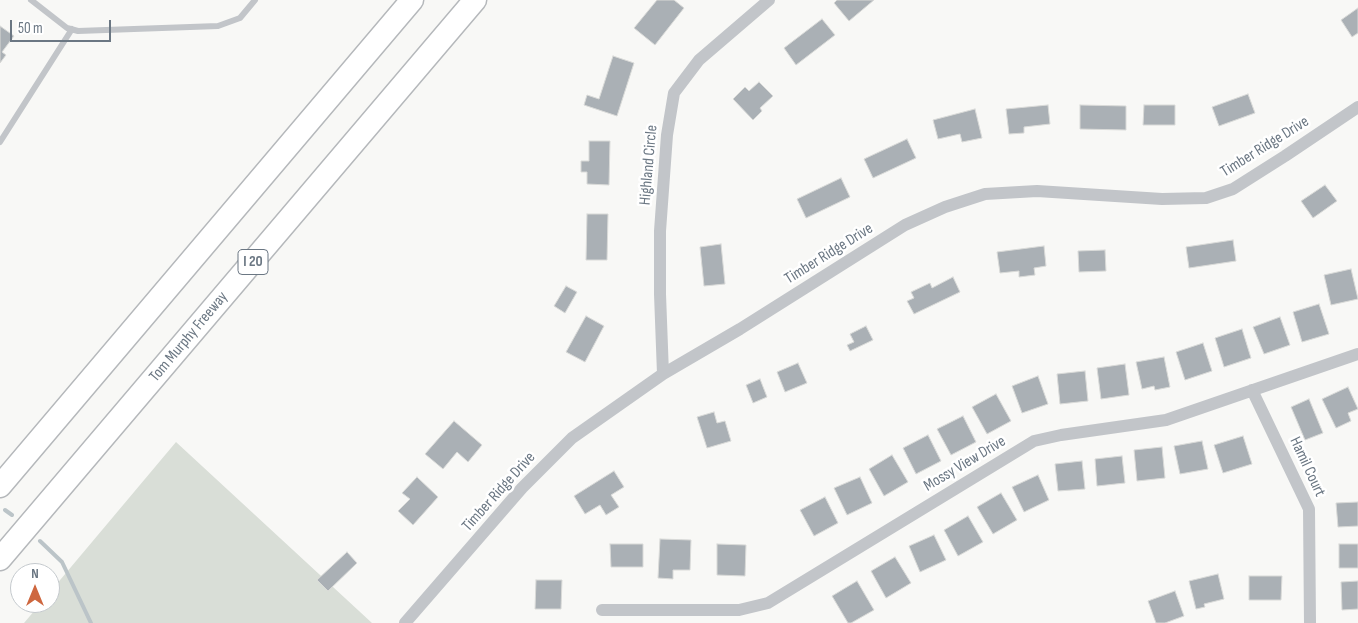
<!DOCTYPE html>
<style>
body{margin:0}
#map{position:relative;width:1358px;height:623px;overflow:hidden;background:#f8f8f6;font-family:"Sofia Sans Condensed",sans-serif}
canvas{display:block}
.north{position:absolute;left:10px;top:563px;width:50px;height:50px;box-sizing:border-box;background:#fff;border:1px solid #c4c9cd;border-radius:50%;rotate:0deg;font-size:14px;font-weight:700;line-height:20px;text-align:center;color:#6b7783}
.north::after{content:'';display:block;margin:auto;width:18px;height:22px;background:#ce673f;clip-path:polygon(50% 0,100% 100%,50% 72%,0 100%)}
.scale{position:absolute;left:10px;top:20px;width:101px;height:22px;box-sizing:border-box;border:2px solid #6b7783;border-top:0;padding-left:6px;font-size:15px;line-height:18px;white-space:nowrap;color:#6b7783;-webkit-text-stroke:4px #fff;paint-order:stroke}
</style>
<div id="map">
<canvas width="1358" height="623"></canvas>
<div class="north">N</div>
<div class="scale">50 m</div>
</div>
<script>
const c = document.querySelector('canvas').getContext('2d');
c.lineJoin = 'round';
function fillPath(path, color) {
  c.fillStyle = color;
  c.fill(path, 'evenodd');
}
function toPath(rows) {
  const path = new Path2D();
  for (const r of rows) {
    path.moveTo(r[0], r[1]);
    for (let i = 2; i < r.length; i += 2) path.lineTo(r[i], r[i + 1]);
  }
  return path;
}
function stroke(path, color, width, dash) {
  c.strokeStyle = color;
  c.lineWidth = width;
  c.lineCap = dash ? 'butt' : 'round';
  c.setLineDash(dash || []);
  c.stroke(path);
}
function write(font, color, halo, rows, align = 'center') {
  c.font = font + ' "Sofia Sans Condensed",sans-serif';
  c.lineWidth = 5;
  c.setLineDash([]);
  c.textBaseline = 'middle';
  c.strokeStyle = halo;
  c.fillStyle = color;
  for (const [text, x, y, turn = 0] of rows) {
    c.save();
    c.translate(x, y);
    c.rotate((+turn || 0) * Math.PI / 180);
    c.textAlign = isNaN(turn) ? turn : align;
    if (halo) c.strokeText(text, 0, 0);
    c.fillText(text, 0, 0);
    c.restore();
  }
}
const green = toPath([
 [176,442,372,623,24,623,41,603,50,603,50,592]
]);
const stream = toPath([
 [5,510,12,515],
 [40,541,62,562,91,623]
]);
const building = toPath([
 [657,0,674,0,684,8,655,45,634,28,657,0],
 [837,0,874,0,849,21,834,3,837,0],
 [1358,8,1358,33,1352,37,1341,20,1358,8],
 [822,19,835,35,796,65,784,48,822,19],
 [0,26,14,36,2,52,6,55,0,63,0,26],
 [613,56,634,63,617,116,584,105,587,95,599,99,613,56],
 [759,82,773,96,760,108,762,111,753,120,733,99,745,87,749,91,759,82],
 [1248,94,1255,113,1219,126,1212,107,1248,94],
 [1048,105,1050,124,1024,127,1024,133,1009,134,1006,109,1048,105],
 [1080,105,1126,106,1126,130,1080,129,1080,105],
 [1144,105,1175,105,1175,125,1143,125,1144,105],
 [975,109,982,138,962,142,960,134,938,139,933,120,975,109],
 [907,139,916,158,873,178,864,159,907,139],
 [589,141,610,141,609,185,587,184,587,172,581,172,581,161,589,161,589,141],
 [841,178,850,197,806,218,797,199,841,178],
 [1325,185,1337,201,1313,218,1301,201,1325,185],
 [587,214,608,214,607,260,586,260,587,214],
 [1233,240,1236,261,1189,268,1186,247,1233,240],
 [721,244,725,284,704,286,700,247,721,244],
 [1044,246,1046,266,1034,268,1035,275,1019,277,1019,271,1000,273,997,252,1044,246],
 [1105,250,1106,271,1079,272,1078,251,1105,250],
 [1351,269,1358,299,1331,305,1324,275,1351,269],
 [953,277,960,292,914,314,907,301,914,298,911,292,930,283,932,288,953,277],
 [566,286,577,292,565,313,554,306,566,286],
 [1319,304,1329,334,1302,342,1293,312,1319,304],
 [586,316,604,326,585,362,566,352,586,316],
 [1280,317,1290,345,1264,354,1253,327,1280,317],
 [866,326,873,340,850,351,847,345,854,342,850,334,866,326],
 [1242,329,1251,358,1224,367,1215,338,1242,329],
 [1203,343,1212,371,1185,380,1176,352,1203,343],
 [1164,357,1170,387,1155,390,1154,386,1142,389,1136,362,1164,357],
 [798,363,807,383,785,392,777,372,798,363],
 [1125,364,1129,395,1101,399,1097,368,1125,364],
 [1085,371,1088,401,1060,404,1057,374,1085,371],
 [1038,376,1048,404,1022,413,1012,386,1038,376],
 [760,379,767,397,753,403,746,385,760,379],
 [1348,387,1358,409,1348,413,1351,421,1336,428,1322,399,1348,387],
 [996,394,1011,421,987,434,972,407,996,394],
 [1309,399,1323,433,1305,440,1291,407,1309,399],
 [714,412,717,423,725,421,731,441,707,448,697,417,714,412],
 [963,416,976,442,951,455,937,429,963,416],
 [454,421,482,445,468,462,457,452,443,469,425,454,454,421],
 [928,435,941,461,916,474,903,448,928,435],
 [1243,436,1252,464,1223,473,1214,445,1243,436],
 [1202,441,1208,469,1180,474,1174,446,1202,441],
 [1162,447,1165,478,1137,481,1134,450,1162,447],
 [892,455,908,482,884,496,869,469,892,455],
 [1122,456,1125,483,1097,486,1095,459,1122,456],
 [1082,461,1085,489,1058,491,1055,464,1082,461],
 [614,471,624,487,611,495,619,507,606,515,600,505,585,514,574,496,614,471],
 [1038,475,1049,500,1024,512,1012,487,1038,475],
 [417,477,438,497,413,525,398,511,410,499,402,493,417,477],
 [860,477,872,503,847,515,834,488,860,477],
 [1001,493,1017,520,993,534,977,507,1001,493],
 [825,497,838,523,814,536,800,510,825,497],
 [1358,502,1358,526,1338,527,1336,503,1358,502],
 [968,516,983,542,958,556,944,530,968,516],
 [934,535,946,560,920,572,909,546,934,535],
 [660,539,691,540,690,570,673,570,673,579,658,578,660,539],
 [610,544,643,544,643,567,611,567,610,544],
 [717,544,746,545,745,576,717,575,717,544],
 [1339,544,1358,544,1358,568,1339,568,1339,544],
 [347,552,357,563,328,591,317,580,347,552],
 [895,557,911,583,886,598,871,571,895,557],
 [1218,574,1224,599,1204,604,1205,607,1196,609,1189,581,1218,574],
 [1249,576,1282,576,1281,600,1249,600,1249,576],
 [536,580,562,580,561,609,535,609,536,580],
 [857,581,874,610,851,623,848,623,832,596,857,581],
 [1358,581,1358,609,1342,610,1341,582,1358,581],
 [1175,591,1184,616,1165,623,1156,623,1148,601,1175,591]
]);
const lane = toPath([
 [31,0,67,28,78,31,218,26,240,18,255,0],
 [0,142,72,29]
]);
const street = toPath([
 [663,374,660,294,660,231,667,135,674,93,699,60,769,0],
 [1252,390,1309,509,1310,623],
 [602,610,739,610,768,603,1034,441,1061,435,1166,420,1358,354],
 [405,623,522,488,572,438,663,374,740,329,905,225,945,207,985,194,1037,191,1162,199,1206,198,1233,189,1285,156,1358,107]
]);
const highway = toPath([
 [0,486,412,0],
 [0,559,475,0]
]);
const shields = [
 [253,262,30]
];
const shieldNames = [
 ["I 20",253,262]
];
const streetNames = [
 ["Timber Ridge Drive",1265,147,-32],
 ["Highland Circle",649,165,-85],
 ["Timber Ridge Drive",829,254,-32],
 ["Tom Murphy Freeway",189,337,-50],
 ["Mossy View Drive",965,464,-31],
 ["Hamil Court",1307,467,65],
 ["Timber Ridge Drive",499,492,-48]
];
fillPath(green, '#d9ded7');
stroke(stream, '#bbc4c8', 4);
fillPath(building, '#aab0b5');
stroke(building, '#d9dad8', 1);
stroke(highway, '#b5b8bb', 25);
stroke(lane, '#c2c5c9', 6);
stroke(street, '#c2c5c9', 12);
stroke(highway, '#fff', 22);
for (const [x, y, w] of shields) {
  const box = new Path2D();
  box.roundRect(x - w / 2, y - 12.5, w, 25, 4);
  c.fillStyle = '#fff';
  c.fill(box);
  stroke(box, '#6b7783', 1);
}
write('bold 15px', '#6b7783', null, shieldNames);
write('16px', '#6b7783', '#fff', streetNames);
</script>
